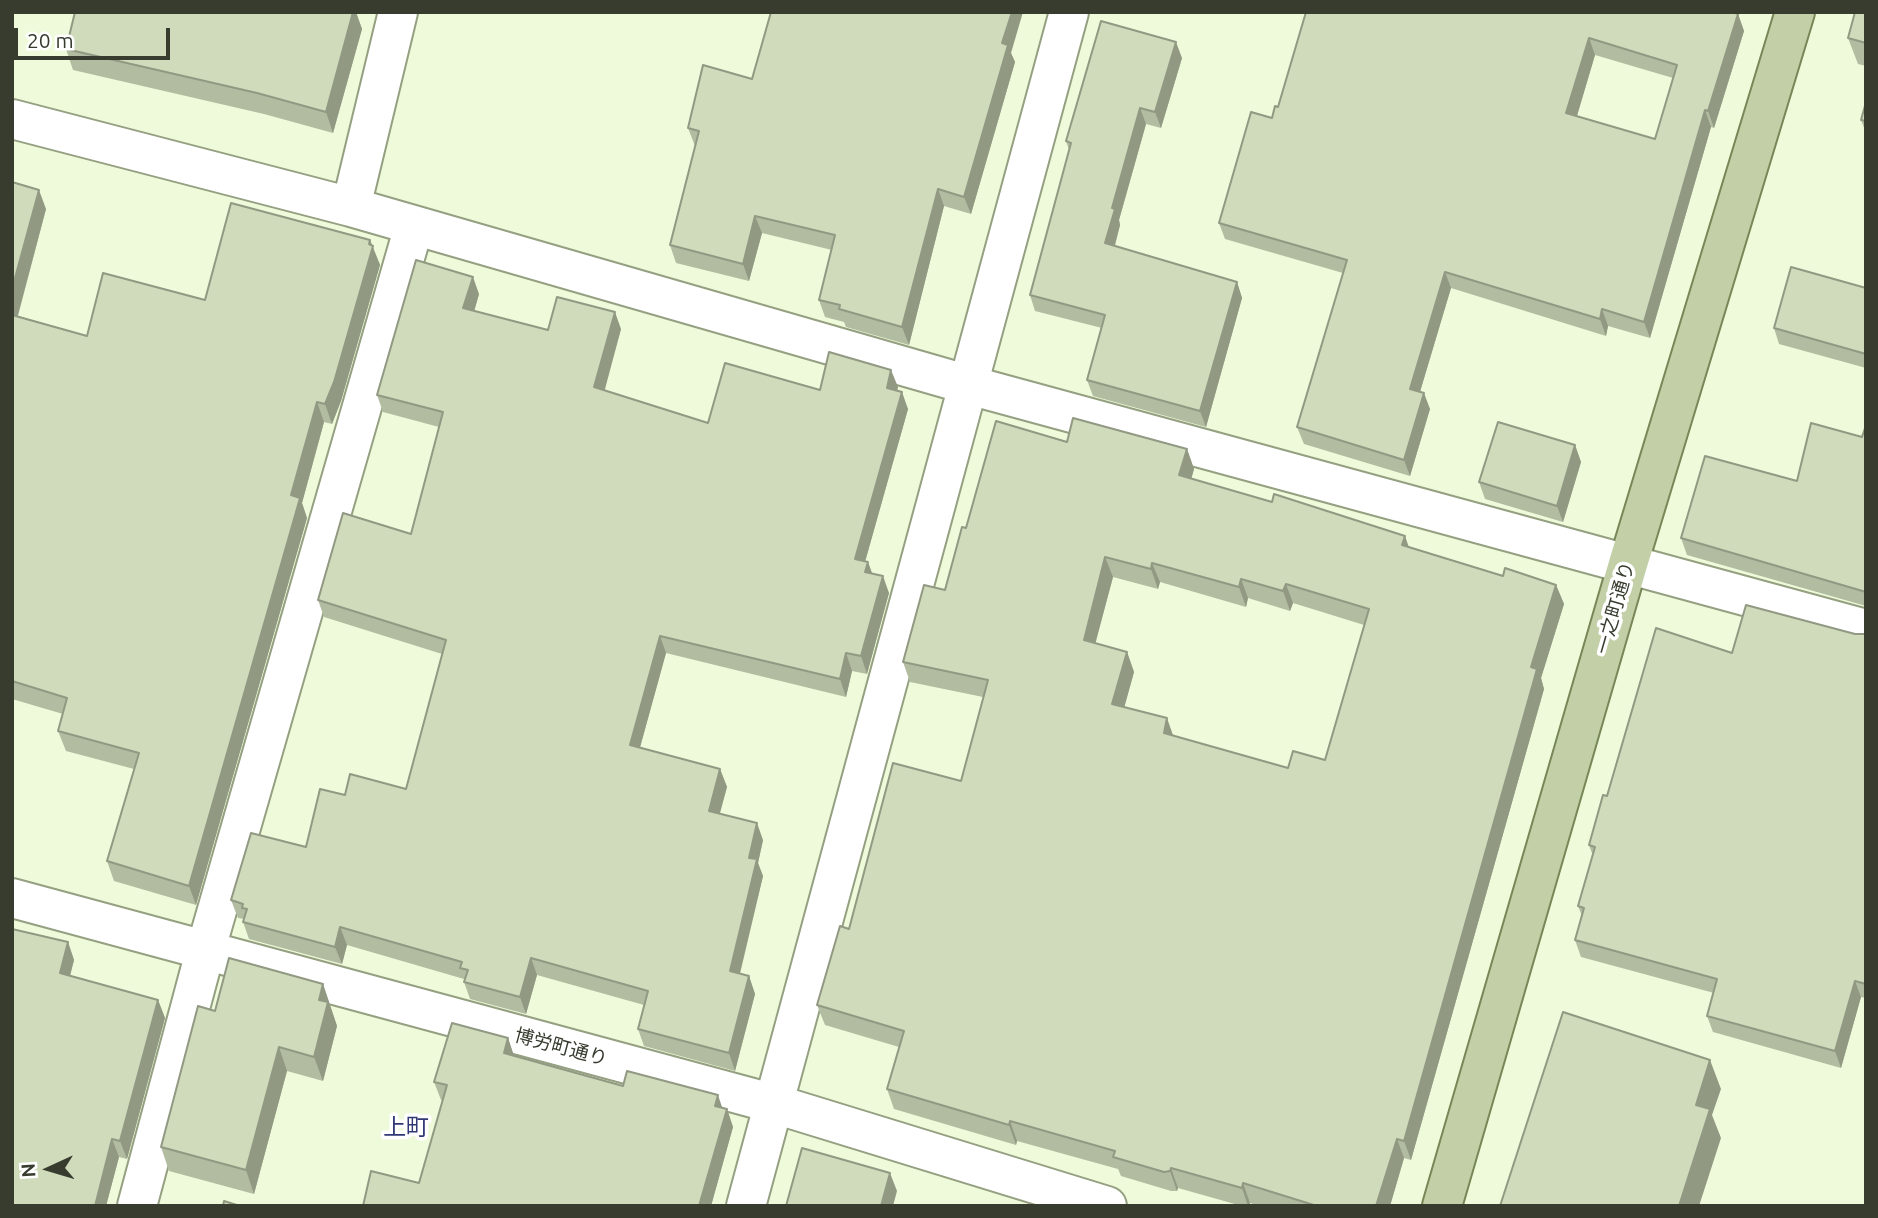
<!DOCTYPE html>
<meta charset="utf-8">
<style>
body{margin:0}
#map{position:relative;width:1878px;height:1218px;overflow:hidden;background:#eefad9;font-family:Ubuntu,sans-serif}
canvas{display:block}
.frame{position:absolute;inset:0;border:14px solid #373c2f;pointer-events:none}
.north{position:absolute;left:14px;top:1134px;width:70px;height:70px;-webkit-text-stroke:5px #fff;paint-order:stroke;rotate:266deg;font-size:19px;font-weight:700;line-height:28px;text-align:center;color:#373c2f}
.north::after{content:'';display:block;margin:auto;width:24px;height:32px;background:#373c2f;clip-path:polygon(50% 0,100% 100%,50% 72%,0 100%)}
.scale{position:absolute;left:14px;top:28px;width:156px;height:32px;box-sizing:border-box;border:4px solid #373c2f;border-top:0;padding-left:9px;font-size:21px;line-height:24px;white-space:nowrap;color:#373c2f;-webkit-text-stroke:5px #fff;paint-order:stroke}
</style>
<div id="map">
<canvas width="1878" height="1218"></canvas>
<div class="frame"></div>
<div class="north">N</div>
<div class="scale">20 m</div>
</div>
<script>
const c = document.querySelector('canvas').getContext('2d');
c.lineJoin = 'round';
function toPath(rows) {
  const path = new Path2D();
  for (const r of rows) {
    path.moveTo(r[0], r[1]);
    for (let i = 2; i < r.length; i += 2) path.lineTo(r[i], r[i + 1]);
  }
  return path;
}
function stroke(path, color, width, dash) {
  c.strokeStyle = color;
  c.lineWidth = width;
  c.lineCap = dash ? 'butt' : 'round';
  c.setLineDash(dash || []);
  c.stroke(path);
}
function fillPath(path, color) {
  c.fillStyle = color;
  c.fill(path, 'evenodd');
}
function write(font, color, halo, rows, align = 'center') {
  c.font = font + ' Ubuntu,"Noto Sans JP",sans-serif';
  c.lineWidth = 7;
  c.setLineDash([]);
  c.textBaseline = 'middle';
  c.strokeStyle = halo;
  c.fillStyle = color;
  for (const [text, x, y, turn = 0] of rows) {
    c.save();
    c.translate(x, y);
    c.rotate((+turn || 0) * Math.PI / 180);
    c.textAlign = isNaN(turn) ? turn : align;
    if (halo) c.strokeText(text, 0, 0);
    c.fillText(text, 0, 0);
    c.restore();
  }
}
const minor = toPath([
 [12,119,351,207,969,385,1866,629],
 [351,207,398,12],
 [12,898,775,1104,1107,1206],
 [137,1206,205,952,414,226],
 [746,1206,1069,12]
]);
const major = toPath([
 [1442,1206,1628,564,1795,12]
]);
const wall = toPath([
 [1306,12,1738,14,1744,31,1714,128,1711,127,1650,338,1608,326,1606,336,1451,288,1420,392,1430,409,1410,476,1304,444,1297,427,1343,273,1225,239,1219,223,1278,107],
 [1595,55,1673,78,1655,139,1577,116],
 [1866,12,1866,66,1858,64,1848,38],
 [356,13,362,29,333,133,264,114,73,70,66,49],
 [1011,53,1015,62,971,214,944,206,909,345,846,327,844,322,825,317,819,300,832,250,762,233,749,281,676,263,670,245,695,146,688,128,752,79],
 [1182,58,1161,128,1146,124,1119,220,1120,225,1115,246,1237,282,1242,298,1206,427,1093,396,1087,380,1102,328,1035,311,1030,295,1069,150,1066,141],
 [1866,102,1866,133,1861,120],
 [12,182,46,209,18,316,87,336,205,300,370,240,380,265,341,401,332,424,324,422,302,503,307,518,196,905,114,881,107,861,134,769,66,751,58,731,63,714,12,699],
 [1866,288,1866,368,1779,344,1774,328],
 [479,294,474,311,548,330,621,329,604,390,708,423,820,390,898,387,897,391,908,409,865,562,868,562,872,573,889,593,867,674,852,671,846,697,666,653,640,747,720,769,727,787,719,814,763,840,758,863,763,876,740,974,749,976,755,994,735,1071,644,1046,638,1029,644,1005,537,975,526,1014,470,999,464,982,464,979,347,945,342,964,249,939,243,922,244,919,238,918,231,900,306,847,345,795,406,789,442,654,324,617,318,600,411,534,439,427,383,412,377,395],
 [1866,425,1866,606,1687,555,1681,538,1797,481,1862,437],
 [1067,442,1187,449,1194,469,1191,478,1503,576,1556,585,1564,604,1541,678,1544,689,1411,1160,1404,1158,1390,1206,1259,1206,1250,1203,1249,1206,1242,1206,1178,1188,1177,1191,1171,1191,1121,1176,1118,1169,1017,1141,1016,1145,894,1109,887,1089,899,1047,825,1025,817,1005,849,929,961,781,983,697,910,682,903,662,945,590,966,528],
 [1113,577,1158,589,1160,582,1246,607,1248,598,1290,611,1293,603,1364,625,1325,760,1288,768,1174,736,1124,707,1134,672,1127,652,1095,643],
 [1575,445,1581,462,1563,522,1485,499,1479,482],
 [1855,634,1866,634,1866,998,1861,997,1841,1068,1713,1032,1707,1016,1714,993,1581,957,1575,940,1582,916,1578,906,1593,856,1589,845,1607,796,1732,653],
 [68,942,74,960,70,976,158,1000,165,1018,127,1159,119,1157,106,1206,12,1206],
 [323,984,337,1026,323,1081,287,1071,254,1194,169,1171,161,1147,215,1011],
 [508,1038,514,1056,623,1086,727,1109,733,1127,711,1206,363,1206,419,1183,443,1100,441,1100,434,1082]
]);
const shadedWall = toPath([
 [348,12,356,12,362,29,333,133,326,112],
 [1012,12,1023,12,1011,53,1015,62,971,214,964,197,1002,43],
 [1738,14,1744,31,1714,128,1708,111],
 [1589,38,1595,55,1573,129,1566,113],
 [1176,42,1182,58,1161,128,1155,112],
 [1140,108,1146,124,1119,220,1120,225,1111,259,1105,243,1112,208],
 [1705,110,1711,127,1650,338,1644,322],
 [938,189,944,206,909,345,902,327],
 [39,190,46,209,13,333,12,289],
 [755,216,762,233,749,281,743,264],
 [370,240,380,265,341,401,332,424,325,404],
 [1445,272,1451,288,1416,405,1410,389],
 [473,277,479,294,470,326,463,308],
 [1237,282,1242,298,1206,427,1200,411],
 [1602,309,1608,326,1606,336,1600,319],
 [615,312,621,329,601,404,594,387],
 [891,370,898,387,893,406,887,388],
 [902,392,908,409,861,576,855,559],
 [1424,393,1430,409,1410,476,1404,460],
 [317,402,324,422,302,503,307,518,196,905,189,886,291,495],
 [1575,445,1581,462,1563,522,1557,506],
 [1187,449,1194,469,1187,495,1179,475],
 [1405,536,1412,556,1402,545],
 [1105,557,1113,577,1091,660,1084,640],
 [868,562,874,579,865,572],
 [1152,563,1160,582,1158,589,1151,569],
 [883,576,889,593,867,674,861,656],
 [1241,579,1248,598,1246,607,1239,587],
 [1286,584,1293,603,1290,611,1283,591],
 [1556,585,1564,604,1541,678,1544,689,1411,1160,1404,1141,1531,667],
 [660,636,666,653,636,762,630,745],
 [1127,652,1134,672,1120,723,1112,704],
 [846,653,852,671,846,697,840,679],
 [1167,718,1174,738,1164,733],
 [720,769,727,787,716,828,709,811],
 [757,823,763,840,758,863,763,876,736,989,730,971,749,858],
 [340,927,347,945,342,964,335,947],
 [68,942,74,960,66,991,60,973],
 [531,958,537,975,526,1014,520,997],
 [749,976,755,994,735,1071,729,1053],
 [1855,981,1861,997,1841,1068,1835,1051],
 [323,984,337,1026,323,1081,314,1057,319,1000],
 [158,1000,165,1018,127,1159,120,1141],
 [508,1038,514,1056,504,1053],
 [279,1047,287,1071,254,1194,246,1170],
 [1710,1060,1721,1089,1712,1115,1721,1138,1699,1206,1679,1206,1696,1105],
 [718,1095,724,1113,715,1106],
 [727,1109,733,1127,711,1206,699,1206],
 [1010,1121,1017,1141,1016,1145,1009,1125],
 [112,1139,119,1157,106,1206,95,1206],
 [1397,1139,1404,1158,1390,1206,1376,1206],
 [1171,1168,1178,1188,1177,1191,1170,1171],
 [890,1173,897,1191,893,1206,881,1206],
 [1243,1183,1250,1203,1249,1206,1248,1206,1242,1188]
]);
const building = toPath([
 [75,12,353,12,326,112,257,93,66,49,75,12],
 [771,12,1012,12,1002,43,1008,45,964,197,938,189,902,327,839,309,840,305,819,300,835,235,755,216,743,264,670,245,699,131,688,128,703,65,752,79,771,12],
 [1306,12,1732,12,1738,14,1708,111,1705,110,1644,322,1602,309,1600,319,1445,272,1410,389,1424,393,1404,460,1297,427,1347,260,1219,223,1251,112,1272,118,1275,106,1278,107,1306,12],
 [1589,38,1677,65,1655,139,1566,113,1589,38],
 [1855,12,1866,12,1866,43,1848,38,1855,12],
 [1101,21,1176,42,1155,112,1140,108,1112,208,1115,209,1105,243,1237,282,1200,411,1087,380,1105,315,1030,295,1071,143,1066,141,1101,21],
 [1866,102,1866,121,1861,120,1866,102],
 [12,182,39,190,12,289,12,182],
 [231,203,370,240,369,244,373,246,334,382,325,404,317,402,291,495,300,498,189,886,107,861,139,753,58,731,67,698,12,681,12,315,87,336,103,273,205,300,231,203],
 [416,260,473,277,463,308,548,330,557,297,615,312,594,387,708,423,725,363,820,390,829,352,891,370,887,388,902,392,855,559,868,562,865,572,883,576,861,656,846,653,840,679,660,636,630,745,720,769,709,811,757,823,749,858,757,859,730,971,749,976,729,1053,638,1029,648,991,531,958,520,997,464,982,468,970,460,968,462,962,340,927,335,947,243,922,247,909,242,908,243,904,231,900,251,833,306,847,320,789,345,795,350,774,406,789,446,640,318,600,343,513,411,534,443,412,377,395,416,260],
 [1791,267,1866,288,1866,354,1774,328,1791,267],
 [1073,418,1187,449,1179,475,1272,502,1274,494,1405,536,1402,545,1503,576,1505,568,1556,585,1531,667,1537,669,1404,1141,1397,1139,1376,1206,1317,1206,1243,1183,1242,1188,1171,1168,1170,1171,1164,1172,1113,1157,1115,1151,1010,1121,1009,1125,887,1089,904,1031,817,1005,840,926,849,929,893,763,961,781,988,680,903,662,924,585,945,590,962,527,966,528,996,421,1067,442,1073,418],
 [1105,557,1151,569,1152,563,1239,587,1241,579,1283,591,1286,584,1369,609,1325,760,1293,751,1288,768,1164,733,1167,718,1112,704,1127,652,1084,640,1105,557],
 [1498,422,1575,445,1557,506,1479,482,1498,422],
 [1811,423,1862,437,1866,425,1866,592,1681,538,1705,456,1797,481,1811,423],
 [1746,605,1855,634,1866,634,1866,984,1855,981,1835,1051,1707,1016,1717,979,1575,940,1584,908,1578,906,1595,847,1589,845,1603,795,1607,796,1656,628,1732,653,1746,605],
 [12,929,68,942,60,973,158,1000,120,1141,112,1139,95,1206,12,1206,12,929],
 [229,958,323,984,319,1000,328,1002,314,1057,279,1047,246,1170,161,1147,198,1006,215,1011,229,958],
 [1563,1012,1710,1060,1696,1105,1710,1109,1679,1206,1500,1206,1563,1012],
 [452,1023,508,1038,504,1053,623,1086,627,1071,718,1095,715,1106,727,1109,699,1206,363,1206,371,1171,419,1183,447,1085,434,1082,452,1023],
 [802,1148,890,1173,881,1206,786,1206,802,1148],
 [224,1201,240,1206,223,1206,224,1201]
]);
const streetNames = [
 ["一之町通り",1615,608,-74],
 ["博労町通り",561,1047,15]
];
const quarterNames = [
 ["上町",406,1127]
];
stroke(minor, '#94a081', 42);
stroke(major, '#778757', 42);
stroke(minor, '#fff', 38);
stroke(major, '#c2cfa7', 38);
fillPath(wall, '#b2bca1');
fillPath(shadedWall, '#919983');
fillPath(building, '#cfdbbb');
stroke(building, '#919983', 2);
write('19px', '#373c2f', '#fff', streetNames);
write('23px', '#303974', '#fff', quarterNames);
</script>
